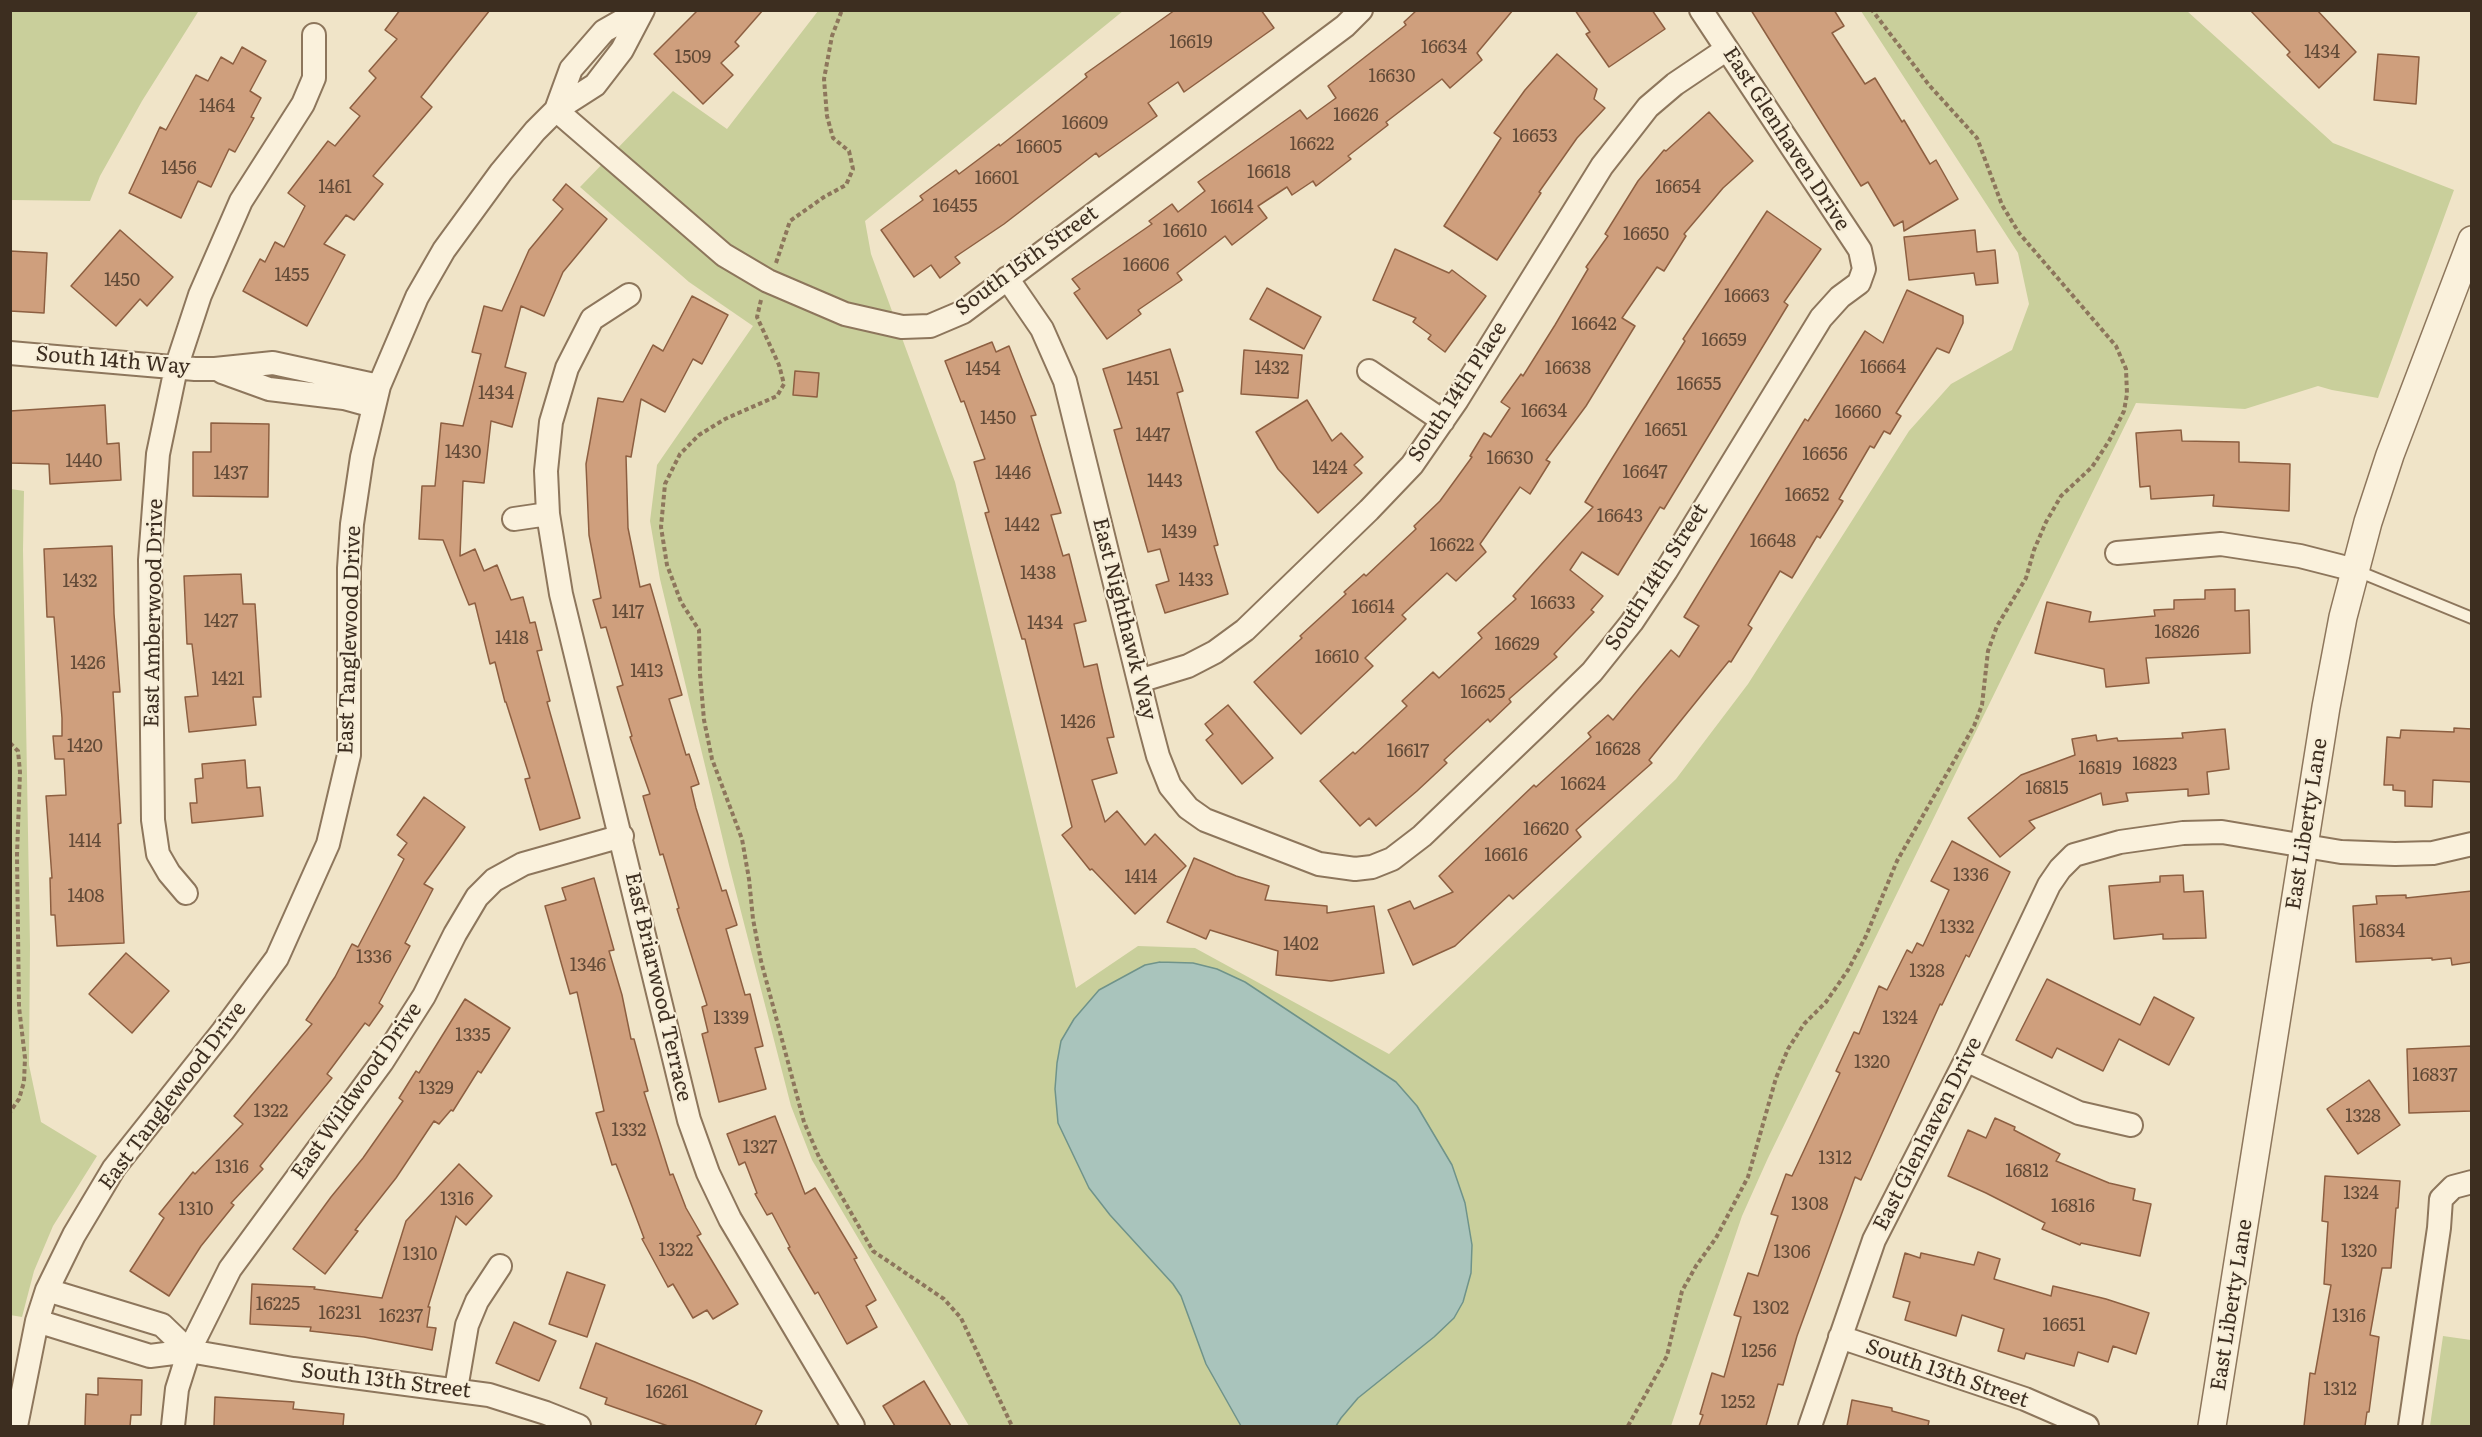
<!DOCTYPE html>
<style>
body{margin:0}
#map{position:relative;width:2482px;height:1437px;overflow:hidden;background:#f0e4c8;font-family:Literata,serif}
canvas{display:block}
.frame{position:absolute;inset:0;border:12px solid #3d2e20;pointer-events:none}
</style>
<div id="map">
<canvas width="2482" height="1437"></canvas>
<div class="frame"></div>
</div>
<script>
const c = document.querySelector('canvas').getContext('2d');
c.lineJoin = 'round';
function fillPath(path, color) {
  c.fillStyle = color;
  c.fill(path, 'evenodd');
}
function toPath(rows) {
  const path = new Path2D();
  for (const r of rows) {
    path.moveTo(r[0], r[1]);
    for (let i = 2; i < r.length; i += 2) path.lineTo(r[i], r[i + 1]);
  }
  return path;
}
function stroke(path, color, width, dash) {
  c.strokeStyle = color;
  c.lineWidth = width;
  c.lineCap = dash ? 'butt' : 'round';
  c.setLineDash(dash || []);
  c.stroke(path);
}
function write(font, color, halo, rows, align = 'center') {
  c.font = font + ' Literata,serif';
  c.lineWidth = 4.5;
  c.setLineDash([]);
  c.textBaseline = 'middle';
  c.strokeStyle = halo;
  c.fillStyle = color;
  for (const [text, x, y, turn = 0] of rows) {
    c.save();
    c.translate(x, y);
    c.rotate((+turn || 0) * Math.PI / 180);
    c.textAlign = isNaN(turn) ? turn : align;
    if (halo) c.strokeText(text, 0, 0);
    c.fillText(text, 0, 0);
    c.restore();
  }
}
const green = toPath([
 [11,10,221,10,221,11,198,12,142,101,100,176,90,201,11,200],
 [818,11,1123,11,865,221,871,254,955,482,1076,988,1138,946,1195,948,1389,1054,1676,779,1748,684,1909,431,1951,384,2012,350,2029,304,2018,253,1861,11,2187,11,2333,143,2454,190,2378,398,2332,390,2318,386,2245,409,2136,403,1768,1158,1742,1216,1671,1426,969,1426,812,1160,791,1106,729,865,660,579,650,521,657,465,753,326,689,282,580,187,673,91,727,129],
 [11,489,24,491,23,550,30,946,29,1065,41,1122,97,1156,53,1226,34,1271,22,1317,10,1315],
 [2443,1336,2471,1340,2471,1426,2430,1426]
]);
const water = toPath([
 [1160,962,1193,963,1217,969,1245,982,1396,1082,1417,1106,1452,1165,1465,1203,1472,1245,1471,1273,1463,1302,1454,1318,1434,1337,1358,1398,1341,1418,1336,1426,1241,1426,1206,1364,1181,1296,1173,1284,1110,1215,1089,1188,1058,1123,1055,1089,1057,1063,1061,1041,1074,1019,1099,990,1145,965,1160,962]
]);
const building = toPath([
 [400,10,490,10,421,97,432,107,373,176,383,184,354,220,346,215,324,244,345,255,307,326,243,291,260,259,265,262,275,242,284,247,305,206,288,193,328,141,335,146,360,116,350,108,376,78,369,71,397,39,385,30,400,10],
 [698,10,763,10,735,42,739,46,721,63,733,75,703,104,654,54,698,10],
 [1175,10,1261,10,1274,28,1184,92,1178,82,1148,103,1157,116,1099,157,1096,153,1004,224,955,257,960,263,940,278,931,265,914,277,881,230,923,200,920,196,956,170,959,174,999,144,1000,146,1087,77,1085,74,1175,10],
 [1417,10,1513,10,1477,53,1482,60,1450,88,1442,79,1386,122,1388,125,1348,156,1351,159,1316,186,1313,181,1292,195,1287,187,1258,206,1267,218,1232,245,1225,236,1177,273,1182,280,1138,310,1141,314,1107,339,1074,293,1080,289,1072,279,1152,224,1149,221,1172,204,1178,212,1205,191,1198,182,1300,110,1307,119,1336,98,1328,86,1406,25,1404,22,1417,10],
 [1575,10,1652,10,1665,29,1609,67,1586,34,1590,32,1575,10],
 [1751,10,1834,10,1844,26,1832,33,1865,84,1875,78,1902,122,1904,120,1930,164,1936,160,1958,199,1904,231,1903,221,1894,226,1868,182,1861,186,1751,10],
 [2250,10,2317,10,2356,52,2319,88,2287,55,2290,52,2250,10],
 [242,47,266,61,250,91,261,98,251,117,254,118,235,152,229,149,211,187,198,181,181,218,129,193,160,127,166,130,196,75,208,81,221,57,233,64,242,47],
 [1557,54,1597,89,1594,99,1605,108,1577,138,1539,192,1541,193,1497,260,1444,226,1501,138,1494,133,1525,90,1557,54],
 [2378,54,2419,57,2416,104,2374,100,2378,54],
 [1709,112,1753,161,1723,188,1684,234,1686,236,1664,271,1657,267,1622,318,1635,326,1586,406,1546,460,1550,462,1530,494,1520,487,1480,544,1486,552,1456,581,1447,573,1402,615,1406,619,1365,658,1373,666,1301,734,1254,682,1302,638,1300,636,1346,594,1344,592,1364,574,1366,576,1416,529,1414,526,1440,501,1472,457,1470,456,1484,433,1491,437,1510,408,1501,402,1521,374,1523,376,1555,325,1588,269,1586,267,1608,236,1605,234,1638,181,1664,150,1666,151,1709,112],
 [566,184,607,219,563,272,544,316,521,306,505,367,526,373,512,427,491,421,484,483,463,481,460,556,475,549,484,571,497,565,511,600,523,597,530,623,535,622,542,650,537,651,550,701,547,702,580,818,540,830,525,779,530,778,506,702,505,702,495,662,490,664,475,603,469,605,443,540,419,539,422,486,435,486,441,423,463,426,481,354,472,352,484,306,502,311,529,250,563,209,553,200,566,184],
 [1767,211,1821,249,1784,302,1788,305,1664,509,1660,507,1618,575,1582,552,1570,570,1603,596,1591,610,1594,612,1554,654,1557,657,1509,699,1511,702,1490,722,1488,719,1444,760,1447,763,1417,791,1376,826,1369,818,1360,826,1320,781,1353,752,1355,754,1407,706,1402,701,1433,672,1439,678,1482,638,1478,633,1516,599,1513,596,1593,507,1585,502,1685,341,1683,339,1767,211],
 [120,230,173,277,147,306,140,299,116,326,71,286,120,230],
 [1975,230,1977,252,1995,250,1998,283,1976,285,1974,273,1909,280,1904,237,1975,230],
 [1395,249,1449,273,1452,270,1486,296,1445,352,1428,339,1431,335,1413,322,1416,318,1373,300,1395,249],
 [10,251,47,253,44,313,10,311,10,251],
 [1267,288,1321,317,1304,349,1250,319,1267,288],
 [1907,290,1963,316,1963,323,1949,353,1937,348,1896,413,1901,416,1890,434,1884,431,1874,448,1870,446,1839,499,1843,501,1820,538,1817,536,1792,578,1780,571,1748,625,1752,628,1731,662,1729,661,1649,760,1652,763,1576,830,1581,837,1513,899,1509,895,1455,946,1413,965,1388,910,1410,901,1414,909,1453,892,1439,876,1534,785,1536,787,1591,737,1588,733,1608,715,1613,720,1671,650,1679,657,1699,626,1684,617,1805,419,1808,421,1865,331,1883,343,1907,290],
 [692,296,728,315,702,364,693,359,665,412,641,399,631,457,626,456,628,528,640,587,650,584,682,695,669,699,686,755,689,754,699,784,691,787,696,808,722,891,726,890,737,925,726,929,745,995,750,994,763,1046,755,1048,766,1089,719,1102,702,1034,708,1032,702,1007,707,1005,677,909,679,908,663,854,660,855,643,796,650,794,630,737,632,736,617,687,623,685,606,627,601,628,593,600,601,598,589,535,586,464,598,398,623,402,653,345,663,351,692,296],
 [992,342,996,352,1009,346,1036,415,1031,416,1061,513,1051,515,1063,556,1069,554,1086,621,1074,624,1084,667,1097,664,1102,687,1114,737,1107,738,1117,773,1092,780,1105,822,1117,811,1145,845,1155,834,1186,866,1135,914,1092,869,1090,870,1062,835,1072,827,1025,639,1022,639,985,513,989,512,974,462,985,459,964,401,961,402,945,361,992,342],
 [1170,349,1183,391,1177,393,1218,545,1214,546,1228,594,1165,613,1156,585,1169,581,1160,549,1148,552,1114,430,1122,428,1103,369,1170,349],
 [1244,350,1302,355,1298,398,1241,394,1244,350],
 [795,371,819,373,817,397,793,395,795,371],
 [1307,400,1332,441,1341,433,1363,457,1354,465,1362,473,1318,513,1278,469,1256,432,1307,400],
 [105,405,107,444,119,443,121,480,50,484,49,464,10,463,10,411,105,405],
 [211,423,269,424,268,497,193,496,193,452,211,452,211,423],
 [2181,430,2182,441,2239,442,2239,462,2290,464,2289,511,2213,506,2214,495,2151,499,2150,486,2140,487,2136,433,2181,430],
 [112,546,114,614,120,692,113,692,121,823,118,824,124,943,57,946,55,915,51,915,50,878,52,878,46,796,66,795,64,759,55,759,53,736,62,736,62,718,54,617,47,617,44,549,112,546],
 [241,574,243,604,255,604,261,697,253,697,256,725,189,732,185,697,198,696,192,644,187,644,184,576,241,574],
 [2235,589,2235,611,2249,610,2250,653,2146,658,2149,683,2106,687,2104,669,2035,653,2047,602,2091,612,2089,622,2155,616,2154,610,2174,609,2174,600,2205,599,2205,590,2235,589],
 [1228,705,1273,758,1242,784,1206,740,1213,734,1205,724,1228,705],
 [2454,728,2472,729,2472,782,2433,780,2432,807,2405,806,2405,791,2393,790,2393,785,2384,785,2387,737,2400,738,2401,730,2454,732,2454,728],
 [2225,729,2229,769,2207,772,2209,794,2188,796,2188,789,2126,793,2128,801,2103,805,2101,793,2029,821,2035,828,2000,857,1968,818,2021,775,2075,755,2072,739,2096,735,2097,741,2117,738,2118,741,2183,738,2182,733,2225,729],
 [245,760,247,788,260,787,263,816,192,823,190,803,197,803,195,779,203,778,202,764,245,760],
 [424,797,465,827,424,884,433,889,405,943,410,946,379,1003,383,1006,369,1026,365,1023,327,1074,332,1078,260,1166,263,1169,231,1203,234,1205,201,1246,169,1296,130,1271,164,1218,159,1214,193,1172,195,1174,243,1124,234,1116,312,1024,306,1020,335,977,352,944,358,947,404,859,398,855,407,843,397,835,424,797],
 [1952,841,2010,872,1969,957,1966,955,1942,1005,1940,1004,1861,1180,1855,1177,1797,1336,1783,1385,1778,1384,1766,1426,1699,1426,1703,1415,1700,1414,1712,1373,1724,1377,1741,1317,1734,1315,1748,1273,1758,1276,1778,1216,1771,1214,1786,1174,1792,1176,1840,1073,1836,1071,1854,1032,1859,1034,1879,986,1887,990,1907,950,1912,953,1917,943,1923,946,1949,890,1931,881,1952,841],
 [1194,858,1236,876,1269,886,1265,900,1327,906,1327,913,1374,906,1384,973,1331,981,1276,975,1278,951,1210,930,1206,939,1167,922,1194,858],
 [2183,875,2184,892,2203,891,2206,938,2163,939,2163,934,2114,939,2109,886,2160,882,2160,876,2183,875],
 [594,878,614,950,609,951,622,995,631,1039,634,1039,648,1091,644,1092,670,1175,673,1174,686,1208,701,1234,697,1236,738,1304,713,1319,707,1310,693,1318,673,1284,668,1287,642,1239,644,1238,616,1164,612,1165,596,1113,604,1111,577,992,570,994,545,906,566,900,562,888,594,878],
 [2472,891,2472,962,2452,965,2451,958,2432,960,2432,958,2356,962,2353,906,2377,904,2376,896,2406,895,2406,898,2472,891],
 [126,953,169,991,132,1033,89,994,126,953],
 [2047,979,2140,1025,2154,997,2194,1018,2169,1065,2119,1039,2103,1071,2057,1048,2052,1058,2016,1040,2047,979],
 [465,999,510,1028,481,1073,478,1071,453,1111,451,1110,439,1124,434,1121,396,1178,355,1230,358,1231,325,1274,293,1249,331,1197,363,1158,403,1101,399,1098,416,1071,419,1073,465,999],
 [2472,1046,2472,1111,2409,1113,2407,1049,2472,1046],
 [2369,1080,2400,1125,2358,1154,2327,1109,2369,1080],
 [775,1116,805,1194,815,1188,857,1258,854,1259,876,1300,866,1306,877,1327,847,1344,818,1292,815,1294,788,1248,790,1247,772,1213,767,1215,755,1194,757,1193,745,1162,739,1165,727,1134,775,1116],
 [1995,1118,2015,1127,2014,1130,2060,1154,2056,1161,2109,1183,2135,1189,2133,1200,2151,1204,2140,1256,2081,1243,2080,1245,2042,1229,2045,1223,1986,1193,1948,1176,1968,1130,1986,1138,1995,1118],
 [459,1164,492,1196,466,1225,456,1216,428,1307,430,1307,427,1327,436,1328,432,1350,364,1337,310,1331,311,1327,250,1324,252,1284,315,1287,314,1289,382,1298,406,1221,459,1164],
 [2325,1176,2400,1181,2398,1208,2396,1208,2391,1268,2382,1268,2370,1335,2379,1337,2369,1412,2367,1412,2365,1426,2304,1426,2310,1373,2315,1374,2331,1285,2324,1284,2328,1222,2322,1221,2325,1176],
 [1978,1252,2000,1259,1994,1279,2051,1296,2053,1286,2106,1299,2149,1313,2136,1354,2113,1346,2108,1362,2078,1352,2074,1366,2026,1353,2024,1359,1998,1351,2004,1329,1962,1315,1956,1336,1905,1320,1910,1302,1893,1297,1905,1253,1920,1258,1921,1253,1974,1265,1978,1252],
 [567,1272,605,1285,587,1337,549,1324,567,1272],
 [514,1322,556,1341,539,1381,496,1363,514,1322],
 [596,1343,695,1382,762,1411,755,1426,668,1426,605,1404,607,1398,580,1388,596,1343],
 [98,1378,142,1380,141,1415,131,1415,130,1426,85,1426,86,1394,98,1395,98,1378],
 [924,1381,951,1426,895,1426,883,1406,924,1381],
 [215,1397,294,1402,293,1409,344,1414,343,1426,214,1426,215,1397],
 [1852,1400,1892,1408,1892,1411,1929,1421,1928,1426,1847,1426,1852,1400]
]);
const path = toPath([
 [776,263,790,221,824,197,846,185,853,169,849,151,833,138,827,116,824,79,832,36,842,10],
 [761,300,757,317,779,365,784,384,777,396,725,419,699,435,680,454,665,484,661,527,667,565,681,602,699,630,700,674,704,720,712,759,742,839,749,879,753,919,761,961,804,1122,819,1157,873,1251,944,1299,961,1318,1012,1426],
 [10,743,18,751,20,772,17,855,19,1007,25,1058,24,1082,19,1099,10,1112],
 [1628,1426,1667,1356,1682,1291,1696,1266,1716,1238,1748,1177,1776,1078,1788,1049,1804,1024,1826,1002,1848,970,1866,936,1897,861,1974,726,1982,705,1988,651,1997,626,2026,578,2034,550,2046,522,2061,496,2092,467,2109,441,2124,411,2127,394,2126,369,2116,346,2019,233,2002,205,1977,138,1929,85,1872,10]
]);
const service = toPath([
 [2355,570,2472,618]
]);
const minor = toPath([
 [556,110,724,255,768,281,845,314,902,327,930,326,963,312,1345,26,1361,10],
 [556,110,571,69,604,31,641,10],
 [1007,278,1042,329,1065,381,1149,722,1158,756,1170,786,1188,808,1205,820,1319,864,1355,869,1372,867,1392,859,1422,836,1545,718,1592,672,1632,622,1666,571,1821,318,1840,297,1859,283,1864,269,1860,250,1701,10],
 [629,295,592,319,567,368,551,422,546,471,548,514,561,594,689,1120,708,1173,730,1219,853,1426],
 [10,353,195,369,215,369,273,363,379,386],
 [1369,371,1443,421],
 [222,372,269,389,344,398,373,406],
 [514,519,548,514],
 [2117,553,2221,544,2300,556,2355,570],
 [1139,681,1188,666,1215,652,1245,630,1369,510,1412,465,1457,400,1602,166,1648,107,1675,84,1727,49],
 [186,893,169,873,158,854,153,820,150,560,158,454,176,368,200,295,241,201,303,104,314,78,314,35],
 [1966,1060,2079,1113,2131,1125],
 [47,1290,162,1325,189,1351],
 [37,1321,150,1356,189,1351,293,1369,489,1395,546,1413,579,1426],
 [1840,1337,2025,1399,2087,1426],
 [456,1389,467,1325,477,1301,500,1266],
 [16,1426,37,1321,47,1290,74,1235,114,1168,223,1031,277,958,328,844,349,755,349,568,352,524,362,457,379,386,417,297,444,250,501,172,535,131,556,110,595,85,622,50,643,10],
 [173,1426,177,1389,189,1351,230,1269,382,1062,424,996,455,934,477,897,494,880,523,864,622,836],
 [1810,1426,1874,1240,1966,1060,2049,885,2060,869,2074,855,2120,842,2183,833,2222,832,2341,852,2395,854,2433,853,2472,844],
 [2410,1426,2439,1228,2441,1199,2453,1187,2472,1182]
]);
const tertiary = toPath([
 [2212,1426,2326,707,2343,617,2368,522,2390,455,2472,240]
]);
const numberNames = [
 ["16619",1191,43],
 ["16634",1444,48],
 ["1434",2322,53],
 ["1509",693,58],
 ["16630",1392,77],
 ["1464",217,107],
 ["16626",1356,116],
 ["16609",1085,124],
 ["16653",1535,137],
 ["16622",1312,145],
 ["16605",1039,148],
 ["1456",179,169],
 ["16618",1269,173],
 ["16601",997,179],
 ["1461",335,188],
 ["16654",1678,188],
 ["16455",955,207],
 ["16614",1232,208],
 ["16610",1185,232],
 ["16650",1646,235],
 ["16606",1146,266],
 ["1455",292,276],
 ["1450",122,281],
 ["16663",1747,297],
 ["16642",1594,325],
 ["16659",1724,341],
 ["16664",1883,368],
 ["1432",1272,369],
 ["16638",1568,369],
 ["1454",983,370],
 ["1451",1143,380],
 ["16655",1699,385],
 ["1434",496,394],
 ["16634",1544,412],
 ["16660",1858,413],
 ["1450",998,419],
 ["16651",1666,431],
 ["1447",1153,436],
 ["1430",463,453],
 ["16656",1825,455],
 ["16630",1510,459],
 ["1440",84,462],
 ["1424",1330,469],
 ["16647",1645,473],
 ["1437",231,474],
 ["1446",1013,474],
 ["1443",1165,482],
 ["16652",1807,496],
 ["16643",1620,517],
 ["1442",1022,526],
 ["1439",1179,533],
 ["16648",1773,542],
 ["16622",1452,546],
 ["1438",1038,574],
 ["1433",1196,581],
 ["1432",80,582],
 ["16633",1553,604],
 ["16614",1373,608],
 ["1417",628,613],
 ["1427",221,622],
 ["1434",1045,624],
 ["16826",2177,633],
 ["1418",512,639],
 ["16629",1517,645],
 ["16610",1337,658],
 ["1426",88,664],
 ["1413",647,672],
 ["1421",228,680],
 ["16625",1483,693],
 ["1426",1078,723],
 ["1420",85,747],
 ["16628",1618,750],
 ["16617",1408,752],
 ["16823",2155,765],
 ["16819",2100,769],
 ["16624",1583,785],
 ["16815",2047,789],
 ["16620",1546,830],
 ["1414",85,842],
 ["16616",1506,856],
 ["1336",1971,876],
 ["1414",1141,878],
 ["1408",86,897],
 ["1332",1957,928],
 ["16834",2382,932],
 ["1402",1301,945],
 ["1336",374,958],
 ["1346",588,966],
 ["1328",1927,972],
 ["1339",731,1019],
 ["1324",1900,1019],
 ["1335",473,1036],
 ["1320",1872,1063],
 ["16837",2435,1076],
 ["1329",436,1089],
 ["1322",271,1112],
 ["1328",2363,1117],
 ["1332",629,1131],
 ["1327",760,1148],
 ["1312",1835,1159],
 ["1316",232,1168],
 ["16812",2027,1172],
 ["1324",2361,1194],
 ["1316",457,1200],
 ["1308",1810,1205],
 ["16816",2073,1207],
 ["1310",196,1210],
 ["1322",676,1251],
 ["1320",2359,1252],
 ["1306",1792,1253],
 ["1310",420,1255],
 ["16225",278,1305],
 ["1302",1771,1309],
 ["16231",340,1314],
 ["16237",401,1317],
 ["1316",2349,1317],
 ["16651",2064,1326],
 ["1256",1759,1352],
 ["1312",2340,1390],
 ["16261",667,1393],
 ["1252",1738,1403]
];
const streetNames = [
 ["East Glenhaven Drive",1786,139,57],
 ["South 15th Street",1027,261,-36],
 ["South 14th Way",113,361,5],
 ["South 14th Place",1458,392,-57],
 ["South 14th Street",1657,577,-57],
 ["East Amberwood Drive",154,613,-89],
 ["East Nighthawk Way",1124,619,76],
 ["East Tanglewood Drive",350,640,-88],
 ["East Liberty Lane",2307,824,-81],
 ["East Briarwood Terrace",658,987,77],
 ["East Wildwood Drive",357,1091,-55],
 ["East Tanglewood Drive",173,1096,-53],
 ["East Glenhaven Drive",1928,1134,-63],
 ["East Liberty Lane",2232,1305,-81],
 ["South 13th Street",1947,1374,19],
 ["South 13th Street",386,1381,7]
];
fillPath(green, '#c9cf9b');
fillPath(water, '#a9c4bc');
stroke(water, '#6f938a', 1.5);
fillPath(building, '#cf9f7d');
stroke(building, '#8d5f41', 1.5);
stroke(service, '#8d765c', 14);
stroke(minor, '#8d765c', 26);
stroke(tertiary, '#8d765c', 30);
stroke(path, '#8d765c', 4, [4.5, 3]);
stroke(service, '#faf1dc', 10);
stroke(minor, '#faf1dc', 22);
stroke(tertiary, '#faf1dc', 27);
write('18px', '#624a37', null, numberNames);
write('21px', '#3d2e20', '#f7eed8', streetNames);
</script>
